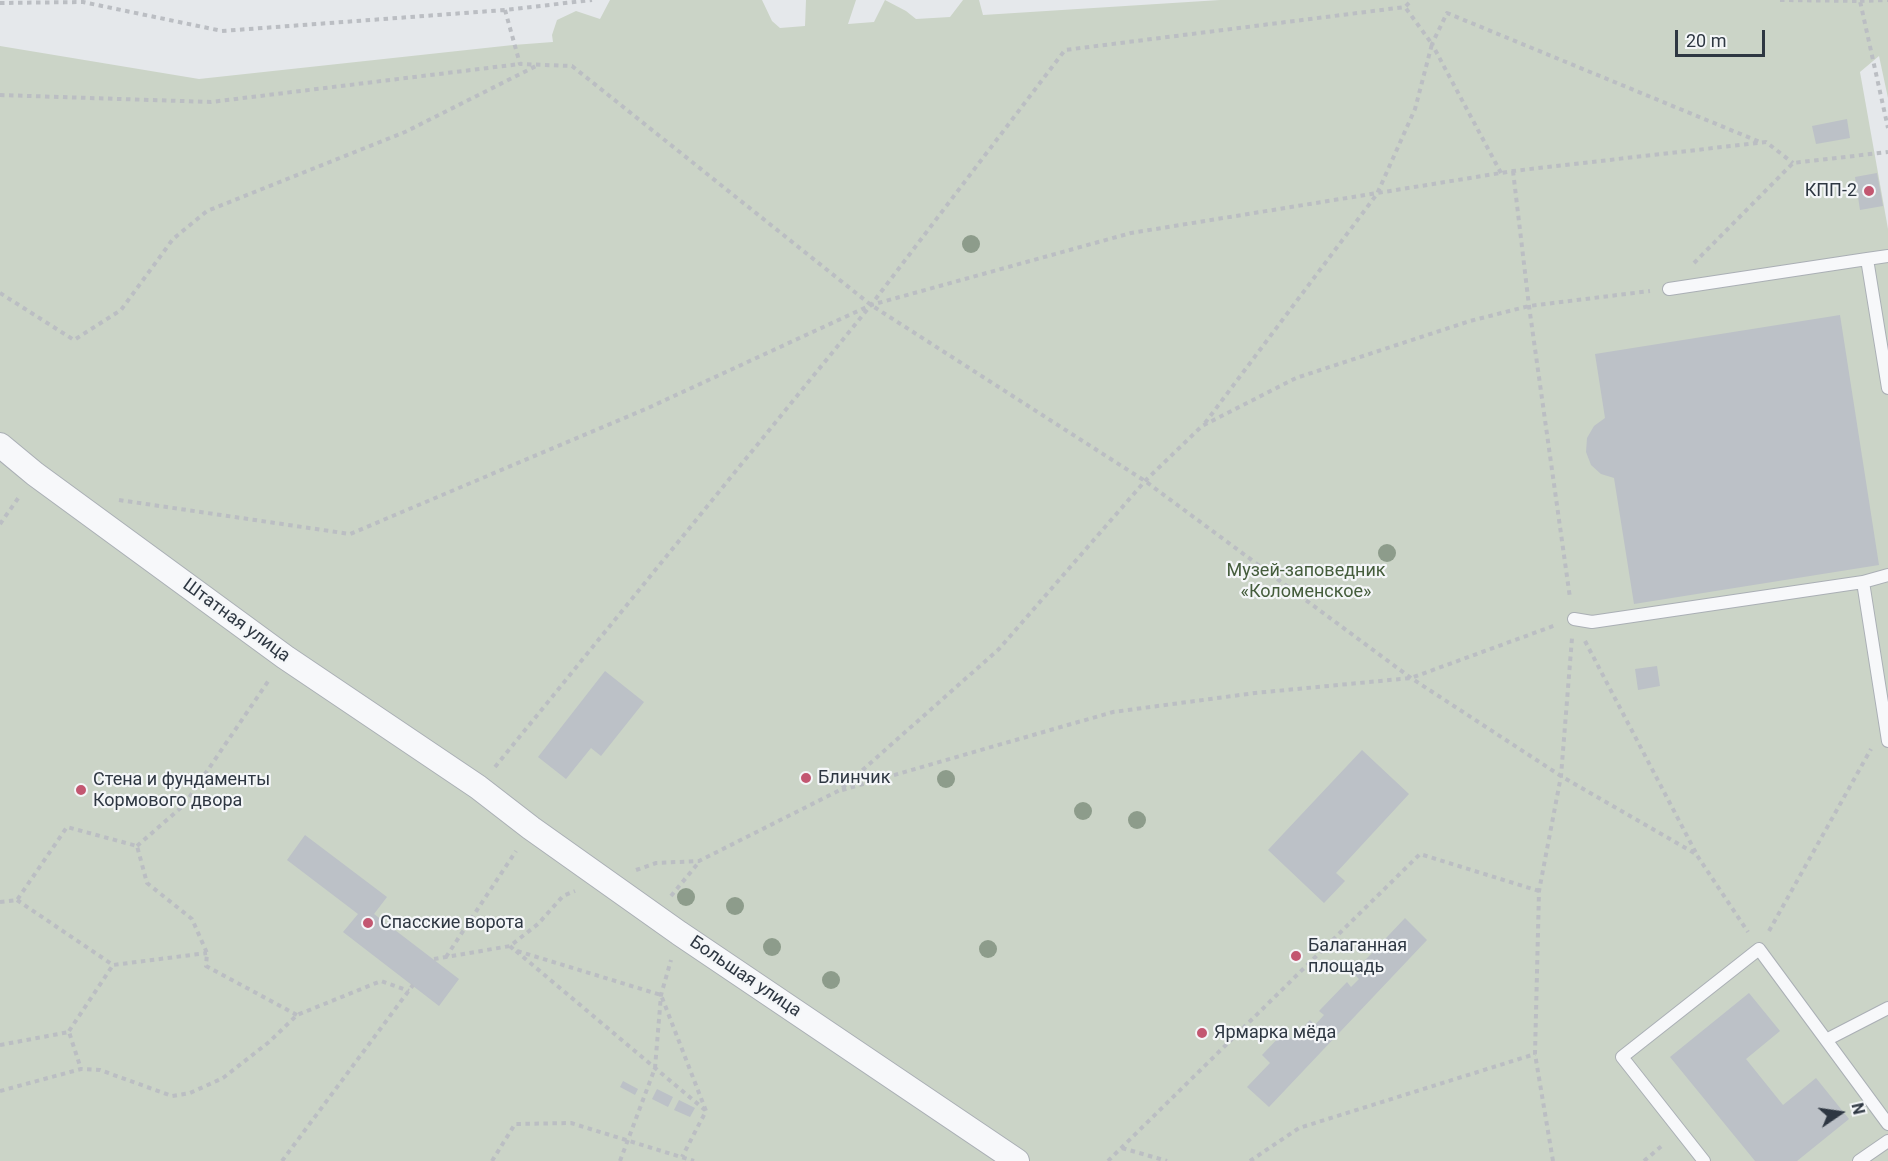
<!DOCTYPE html>
<meta charset="utf-8">
<style>
body{margin:0}
#map{position:relative;width:1888px;height:1161px;overflow:hidden;background:#e5e8eb;font-family:Roboto,sans-serif}
canvas{display:block}
.north{position:absolute;left:1810px;top:1083px;width:60px;height:60px;-webkit-text-stroke:4px #f4f6f8;paint-order:stroke;rotate:77deg;font-size:16px;font-weight:700;line-height:24px;text-align:center;color:#2e3742}
.north::after{content:'';display:block;margin:auto;width:21px;height:27px;background:#2e3742;clip-path:polygon(50% 0,100% 100%,50% 72%,0 100%)}
.scale{position:absolute;left:1675px;top:30px;width:90px;height:27px;box-sizing:border-box;border:3px solid #2e3742;border-top:0;padding-left:8px;font-size:18px;line-height:21px;white-space:nowrap;color:#2e3742;-webkit-text-stroke:4px #f4f6f8;paint-order:stroke}
</style>
<div id="map">
<canvas width="1888" height="1161"></canvas>
<div class="north">N</div>
<div class="scale">20 m</div>
</div>
<script>
const c = document.querySelector('canvas').getContext('2d');
c.lineJoin = 'round';
function fillPath(path, color) {
  c.fillStyle = color;
  c.fill(path, 'evenodd');
}
function toPath(rows) {
  const path = new Path2D();
  for (const r of rows) {
    path.moveTo(r[0], r[1]);
    for (let i = 2; i < r.length; i += 2) path.lineTo(r[i], r[i + 1]);
  }
  return path;
}
function stroke(path, color, width, dash) {
  c.strokeStyle = color;
  c.lineWidth = width;
  c.lineCap = dash ? 'butt' : 'round';
  c.setLineDash(dash || []);
  c.stroke(path);
}
function write(font, color, halo, rows, align = 'center') {
  c.font = font + ' Roboto,sans-serif';
  c.lineWidth = 4.5;
  c.setLineDash([]);
  c.textBaseline = 'middle';
  c.strokeStyle = halo;
  c.fillStyle = color;
  for (const [text, x, y, turn = 0] of rows) {
    c.save();
    c.translate(x, y);
    c.rotate((+turn || 0) * Math.PI / 180);
    c.textAlign = isNaN(turn) ? turn : align;
    if (halo) c.strokeText(text, 0, 0);
    c.fillText(text, 0, 0);
    c.restore();
  }
}
const green = toPath([
 [610,0,762,0,772,21,780,28,805,26,806,0,856,0,848,24,874,22,885,0,906,11,916,19,950,17,963,0,979,0,983,15,1220,0,1888,0,1888,98,1879,56,1860,72,1888,229,1888,1161,0,1161,0,46,199,79,513,45,553,42,552,35,557,20,576,11,600,19]
]);
const building = toPath([
 [1847,119,1850,138,1816,144,1812,126],
 [1877,173,1883,206,1860,210,1855,177],
 [1840,315,1879,565,1634,604,1614,478,1601,474,1591,465,1586,452,1587,438,1594,426,1605,418,1595,354],
 [1657,666,1660,686,1638,690,1635,669],
 [605,671,644,702,601,756,591,748,566,779,538,757],
 [1362,750,1409,794,1336,873,1345,881,1324,903,1268,850],
 [305,835,387,897,374,914,459,979,439,1006,343,932,358,914,287,860],
 [1405,918,1427,940,1269,1107,1247,1087,1270,1063,1262,1055,1284,1032,1292,1039,1310,1020,1315,1025,1324,1015,1319,1011,1347,982,1351,987,1359,979,1353,973],
 [1749,993,1780,1031,1746,1059,1783,1105,1816,1078,1849,1119,1797,1161,1755,1161,1670,1057],
 [623,1081,638,1089,635,1095,620,1087],
 [657,1089,673,1097,668,1107,652,1099],
 [679,1100,695,1108,690,1117,674,1110]
]);
const path = toPath([
 [1780,0,1860,1,1888,128],
 [1860,1,1888,0],
 [0,3,83,2,222,31,505,10,592,0],
 [505,10,520,64,572,66,871,305,1145,481,1411,678,1561,776,1696,854,1748,932],
 [0,95,211,102,520,64],
 [1513,171,1529,306,1570,598],
 [1501,173,1432,44,1447,13,1760,142],
 [1694,263,1793,163,1888,152],
 [0,293,74,340,121,310,173,239,207,211,405,132,536,66],
 [1205,423,1377,194,1415,109,1432,44,1405,7],
 [119,500,350,534,648,408,871,305,1065,50,1405,7,1412,0],
 [0,524,19,497],
 [1585,641,1696,853],
 [495,767,871,305,1131,233,1513,171,1766,142,1793,163],
 [842,790,1113,712,1255,693,1411,678,1556,625],
 [137,846,184,805,269,680],
 [636,870,656,863,699,861,840,790,999,649,1145,481,1202,426,1296,378,1470,321,1529,306,1650,291],
 [671,896,699,862],
 [17,900,113,965,207,953],
 [0,902,17,900,67,827,137,846,147,883,192,919,207,953,206,966,297,1015],
 [1769,931,1871,749],
 [510,946,514,950,661,995,706,1111,682,1157],
 [516,951,705,1110],
 [446,957,516,851],
 [434,959,510,946,538,924,563,896,575,891],
 [69,1031,113,965],
 [0,1045,69,1032,81,1069],
 [0,1091,81,1069,100,1070,172,1096,190,1093,223,1078,269,1042,297,1015,381,981,409,991],
 [1122,1148,1167,1161],
 [282,1161,413,985],
 [492,1161,515,1124,571,1123,694,1161],
 [620,1161,655,1068,661,995,671,960],
 [1108,1161,1420,854,1539,891],
 [1250,1161,1299,1128,1535,1054],
 [1553,1161,1535,1054,1539,891,1561,776,1572,638],
 [1644,1161,1664,1144]
]);
const lane = toPath([
 [1867,259,1888,256],
 [1669,289,1867,259,1888,388],
 [1888,575,1863,582,1888,741],
 [1574,619,1592,622,1863,582],
 [1826,1040,1888,1008],
 [1704,1161,1622,1057,1759,949,1888,1124],
 [1859,1161,1888,1141]
]);
const street = toPath([
 [0,445,35,474,285,657,478,787,531,828,679,933,1017,1161]
]);
const trees = [
 [971,244],
 [1387,553],
 [946,779],
 [1083,811],
 [1137,820],
 [686,897],
 [735,906],
 [772,947],
 [988,949],
 [831,980]
];
const markers = [
 [1869,191,6,"#c35771"],
 [806,778,6,"#c35771"],
 [81,790,6,"#c35771"],
 [368,923,6,"#c35771"],
 [1296,956,6,"#c35771"],
 [1202,1033,6,"#c35771"]
];
const poiNames = [
 ["КПП-2",1857,191,"right"],
 ["Блинчик",818,778],
 ["Стена и фундаменты",93,780],
 ["Кормового двора",93,801],
 ["Спасские ворота",380,923],
 ["Балаганная",1308,946],
 ["площадь",1308,967],
 ["Ярмарка мёда",1214,1033]
];
const parkNames = [
 ["Музей-заповедник",1306,571],
 ["«Коломенское»",1306,592]
];
const streetNames = [
 ["Штатная улица",236,621,36],
 ["Большая улица",745,977,34]
];
fillPath(green, '#cbd4c7');
fillPath(building, '#bcc1c7');
stroke(lane, '#aaafb5', 14);
stroke(street, '#aaafb5', 26);
stroke(path, '#bbbec3', 4, [4.5, 4.5]);
stroke(lane, '#f7f8fa', 12);
stroke(street, '#f7f8fa', 24);
c.fillStyle = '#8d9c8b';
for (const [x, y] of trees) {
  c.beginPath();
  c.arc(x, y, 9, 0, 2 * Math.PI);
  c.fill();
}
for (const [x, y, r, color] of markers) {
  const dot = new Path2D();
  dot.arc(x, y, r, 0, 2 * Math.PI);
  c.fillStyle = color;
  c.fill(dot);
  stroke(dot, '#f4f6f8', 2);
}
write('18px', '#2e3742', '#f4f6f8', poiNames, 'left');
write('18px', '#455d3c', '#f4f6f8', parkNames);
write('18px', '#2e3742', '#f4f6f8', streetNames);
</script>
